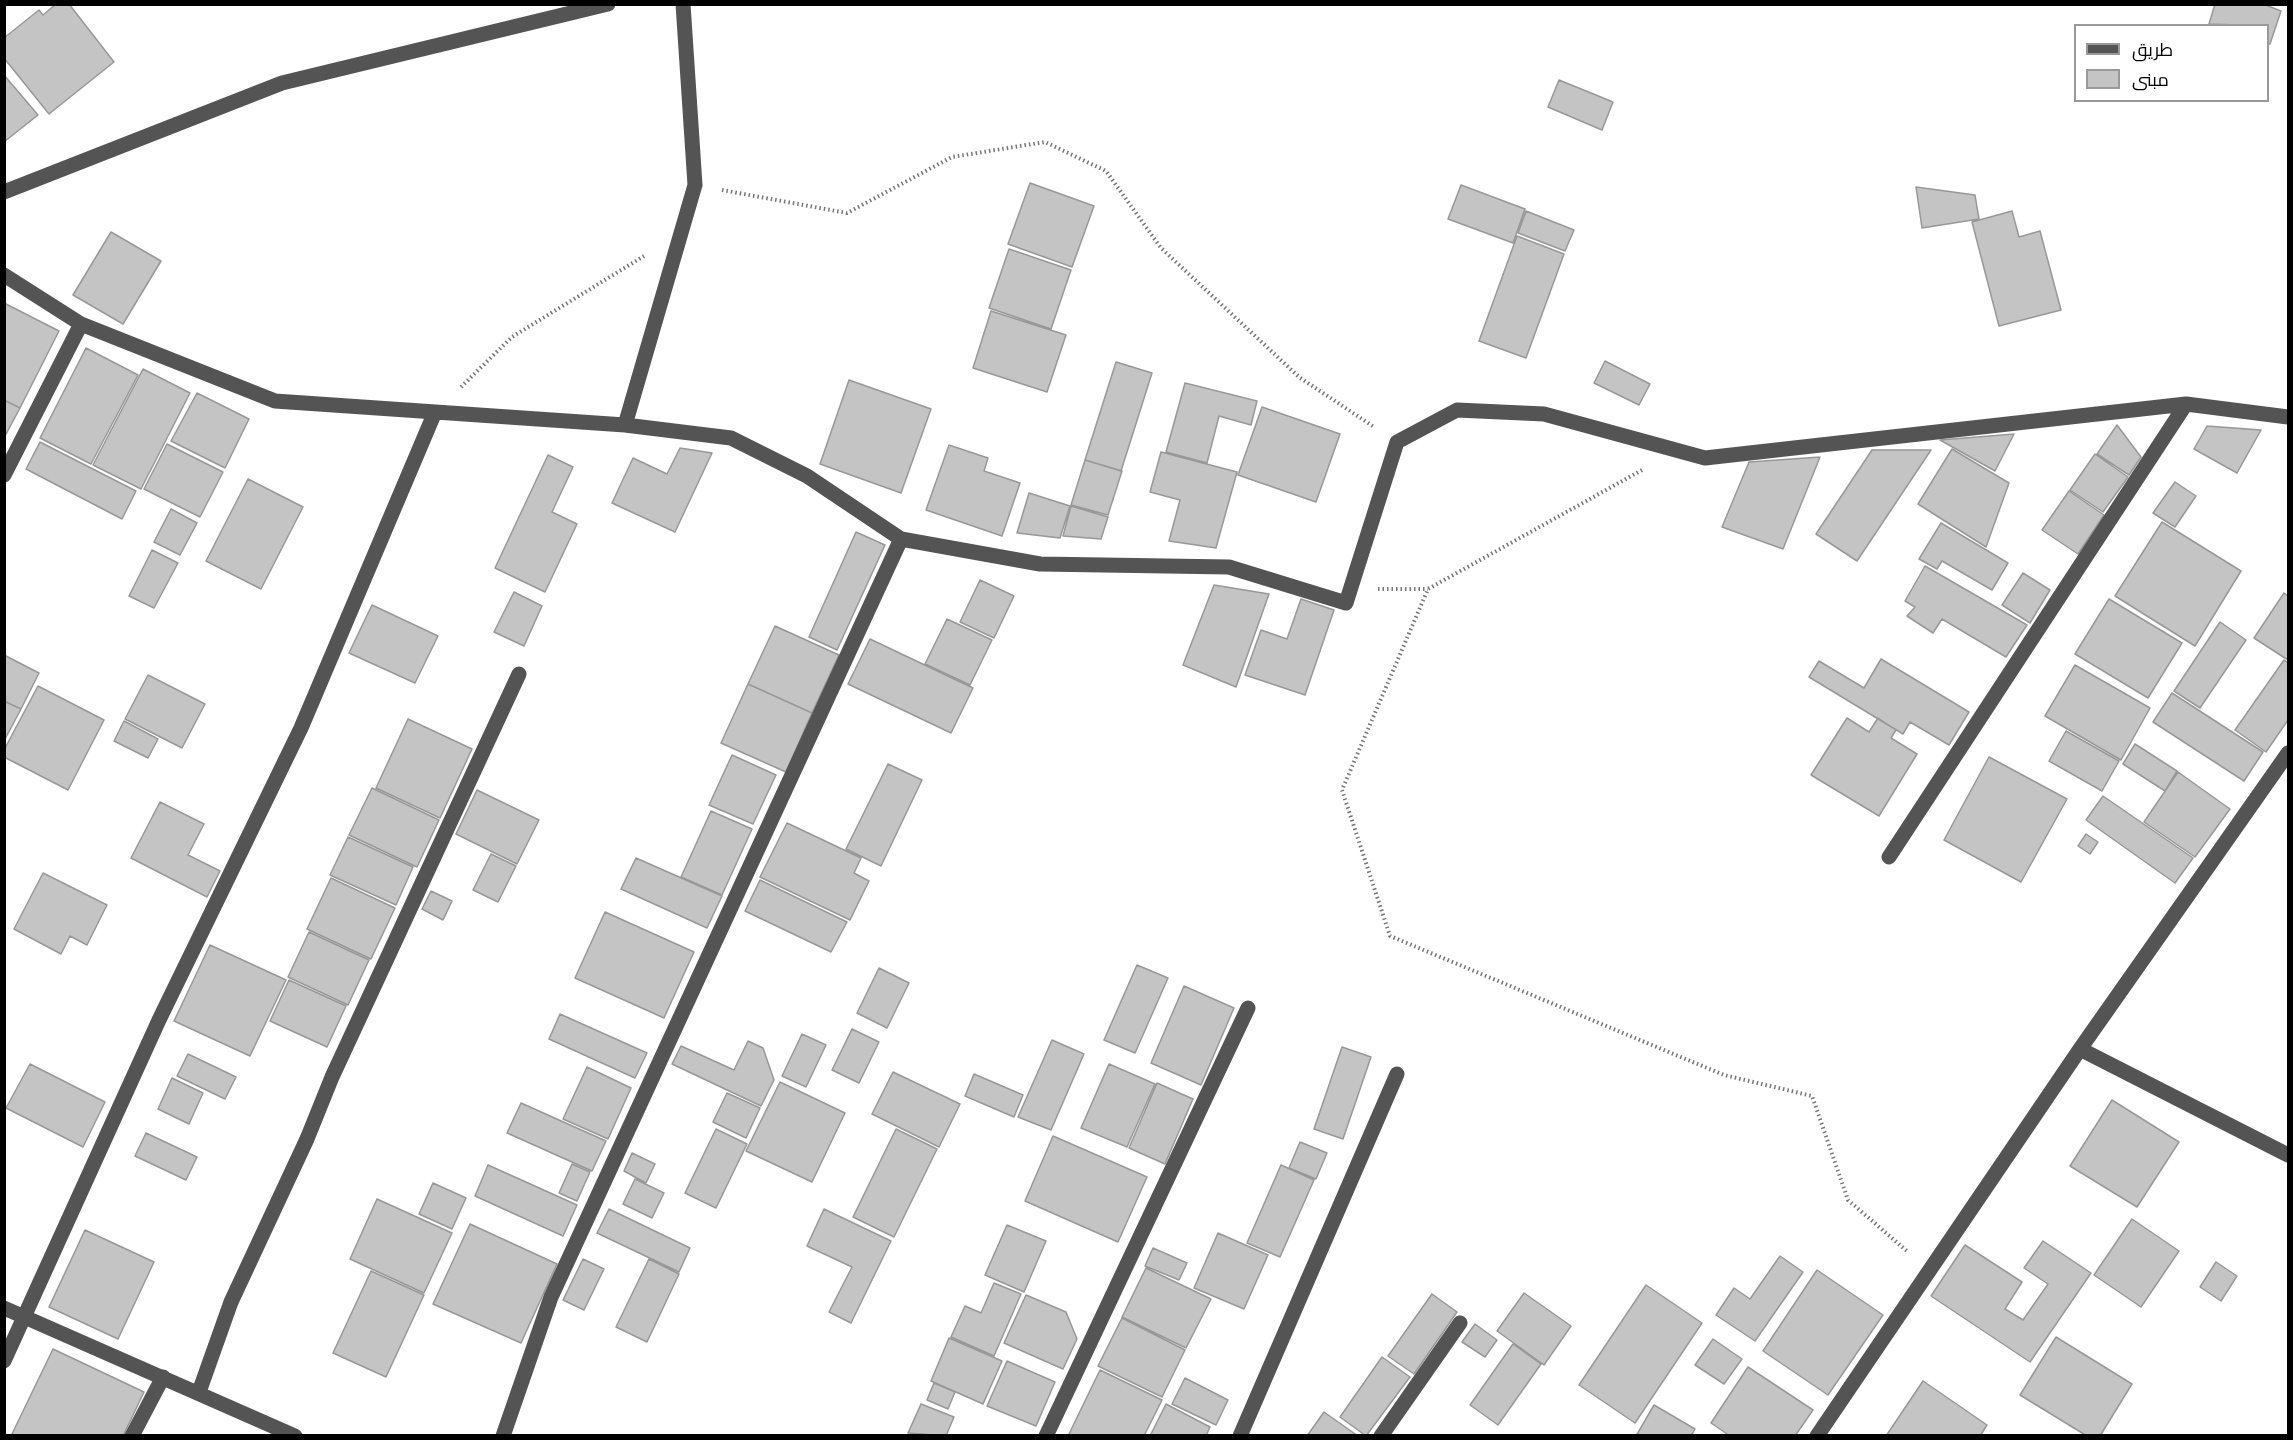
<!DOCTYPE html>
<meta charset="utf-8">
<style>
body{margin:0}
#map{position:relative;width:2293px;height:1440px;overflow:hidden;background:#fff;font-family:"Roboto Condensed",Cairo,sans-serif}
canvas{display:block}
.frame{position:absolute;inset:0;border:6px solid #000;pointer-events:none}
.legend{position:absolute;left:2074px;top:24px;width:195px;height:78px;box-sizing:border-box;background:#fff;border:2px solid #999;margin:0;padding:8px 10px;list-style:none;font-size:18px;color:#000}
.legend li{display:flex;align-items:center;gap:12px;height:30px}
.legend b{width:30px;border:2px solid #999}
</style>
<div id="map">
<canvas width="2293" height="1440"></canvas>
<div class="frame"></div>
<ul class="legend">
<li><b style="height:8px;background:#545454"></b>طريق</li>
<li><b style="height:16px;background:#c4c4c4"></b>مبنى</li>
</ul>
</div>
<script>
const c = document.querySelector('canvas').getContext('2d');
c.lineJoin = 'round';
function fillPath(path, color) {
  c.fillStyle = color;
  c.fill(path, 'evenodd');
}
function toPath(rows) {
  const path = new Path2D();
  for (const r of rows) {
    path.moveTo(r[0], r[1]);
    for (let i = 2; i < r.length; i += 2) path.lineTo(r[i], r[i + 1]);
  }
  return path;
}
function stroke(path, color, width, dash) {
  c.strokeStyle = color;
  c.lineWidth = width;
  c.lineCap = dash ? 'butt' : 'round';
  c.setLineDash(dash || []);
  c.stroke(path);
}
const building = toPath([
 [56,4,69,4,114,62,49,114,4,58,4,38,39,10,43,15,56,4],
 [2215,4,2263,4,2281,11,2270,44,2268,44,2268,26,2209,24,2215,4],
 [4,75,38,115,4,142,4,75],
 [1559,80,1613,102,1602,130,1548,107,1559,80],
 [1030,183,1094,206,1072,267,1008,244,1030,183],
 [1461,185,1525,209,1513,243,1448,219,1461,185],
 [1916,187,1975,195,1979,219,1922,228,1916,187],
 [1526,211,1574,230,1565,251,1518,233,1526,211],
 [2012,211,2019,237,2040,231,2061,310,1999,326,1972,222,2012,211],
 [111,232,161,261,123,324,73,295,111,232],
 [1517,236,1564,254,1526,358,1479,341,1517,236],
 [1009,249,1071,270,1051,329,989,308,1009,249],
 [4,303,59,331,20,408,4,400,4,303],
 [991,311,1066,335,1047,392,973,368,991,311],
 [86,348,138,375,91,464,40,438,86,348],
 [1605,361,1650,384,1639,405,1594,383,1605,361],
 [1116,362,1152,373,1121,471,1085,460,1116,362],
 [143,369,190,393,141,489,93,465,143,369],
 [849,380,931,409,901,493,820,464,849,380],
 [1185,383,1257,401,1251,425,1219,416,1207,463,1166,452,1185,383],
 [197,393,249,419,225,468,171,441,197,393],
 [4,400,20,408,4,438,4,400],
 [1262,407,1340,434,1316,502,1238,475,1262,407],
 [2117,425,2141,457,2129,475,2097,454,2117,425],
 [2207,426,2261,430,2237,473,2194,449,2207,426],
 [2014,434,1995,471,1940,440,2014,434],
 [40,442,136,491,122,519,26,469,40,442],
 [167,444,223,472,200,517,144,489,167,444],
 [949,445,988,458,984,471,1020,483,1002,536,926,510,949,445],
 [680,448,712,453,675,532,612,503,633,458,667,474,680,448],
 [1952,449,2009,483,1986,547,1918,504,1952,449],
 [1872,450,1931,450,1857,561,1816,534,1872,450],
 [1161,452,1237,472,1216,548,1169,541,1180,500,1150,492,1161,452],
 [2095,454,2128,477,2103,512,2070,490,2095,454],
 [548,455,573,467,552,512,577,524,545,592,495,568,548,455],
 [1820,457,1783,549,1722,527,1749,462,1820,457],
 [1085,460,1122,471,1108,515,1071,505,1085,460],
 [248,479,303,507,261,589,206,561,248,479],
 [2175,482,2196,496,2175,527,2153,513,2175,482],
 [2069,491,2104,515,2078,554,2042,530,2069,491],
 [1029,493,1070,506,1060,538,1017,533,1029,493],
 [1071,506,1108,517,1101,539,1063,536,1071,506],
 [171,509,197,523,180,555,154,542,171,509],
 [2162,522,2241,571,2195,646,2115,596,2162,522],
 [1941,523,2008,563,1992,590,1942,561,1937,569,1919,559,1941,523],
 [856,532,885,545,837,650,809,637,856,532],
 [152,550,178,563,154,608,129,596,152,550],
 [1925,566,2027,625,2006,657,1942,619,1933,633,1907,616,1915,607,1905,601,1925,566],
 [2023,573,2050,590,2030,623,2002,605,2023,573],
 [980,580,1014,596,994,638,960,622,980,580],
 [1214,585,1269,594,1236,687,1183,665,1214,585],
 [514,592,542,606,524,646,494,632,514,592],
 [2284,593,2288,596,2288,660,2254,638,2284,593],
 [1301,599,1334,610,1305,695,1245,675,1261,630,1287,639,1301,599],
 [2109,599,2182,643,2148,698,2075,654,2109,599],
 [372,605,438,636,415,683,349,653,372,605],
 [947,619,992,640,970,685,925,664,947,619],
 [2220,622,2246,640,2200,708,2174,691,2220,622],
 [775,626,839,655,812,713,748,684,775,626],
 [870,639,973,688,951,733,848,684,870,639],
 [4,655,39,673,21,709,4,701,4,655],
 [1881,659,1969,712,1949,745,1910,722,1903,734,1809,677,1819,661,1864,688,1881,659],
 [2284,660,2288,663,2288,720,2266,752,2235,730,2284,660],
 [2075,665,2150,708,2121,760,2045,716,2075,665],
 [148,675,205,704,182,748,125,719,148,675],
 [748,684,812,713,786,772,721,743,748,684],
 [38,686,104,720,68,790,4,757,4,750,38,686],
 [2172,693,2263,752,2244,781,2153,722,2172,693],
 [4,701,21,709,4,741,4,701],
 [1847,718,1869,732,1878,718,1896,730,1891,738,1917,754,1879,816,1811,775,1847,718],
 [408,719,472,749,440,818,376,788,408,719],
 [124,721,158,739,148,758,114,741,124,721],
 [2066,731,2119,761,2102,791,2049,761,2066,731],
 [2135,744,2177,771,2165,791,2123,764,2135,744],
 [732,755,776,775,753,824,709,805,732,755],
 [1989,757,2067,799,2021,882,1944,840,1989,757],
 [888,764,922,780,881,866,846,849,888,764],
 [2178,772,2230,809,2195,857,2144,822,2178,772],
 [372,788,439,820,417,867,349,835,372,788],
 [477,790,539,820,517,864,456,834,477,790],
 [2103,796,2193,858,2175,883,2086,820,2103,796],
 [160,802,204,824,188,855,220,871,207,897,131,858,160,802],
 [711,811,752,829,722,895,681,877,711,811],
 [787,823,861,858,854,873,869,881,850,920,760,877,787,823],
 [2086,834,2098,842,2090,854,2078,846,2086,834],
 [348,837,413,867,396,905,330,875,348,837],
 [491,854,516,866,498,902,473,890,491,854],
 [636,858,722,896,707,928,621,889,636,858],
 [43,873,107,905,87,945,70,936,61,954,14,929,43,873],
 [331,878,395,908,371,959,307,929,331,878],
 [760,880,847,922,831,952,745,911,760,880],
 [431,891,452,901,443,920,422,909,431,891],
 [605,912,694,952,664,1018,575,978,605,912],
 [309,932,369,960,348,1005,288,977,309,932],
 [210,945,286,980,250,1056,174,1021,210,945],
 [1137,965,1168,978,1135,1053,1104,1040,1137,965],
 [879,968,909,983,887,1028,857,1013,879,968],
 [289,980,346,1006,327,1047,270,1021,289,980],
 [1184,986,1234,1008,1201,1085,1151,1063,1184,986],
 [560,1014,647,1053,635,1078,549,1039,560,1014],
 [852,1029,879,1042,859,1083,832,1070,852,1029],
 [802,1034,826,1045,806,1087,782,1076,802,1034],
 [1052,1040,1084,1054,1051,1130,1018,1117,1052,1040],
 [748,1041,763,1048,774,1080,761,1106,672,1064,681,1046,734,1070,748,1041],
 [1342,1047,1371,1057,1343,1139,1314,1129,1342,1047],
 [188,1054,236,1077,225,1099,177,1076,188,1054],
 [30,1064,105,1102,83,1147,6,1108,30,1064],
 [1109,1064,1155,1084,1127,1147,1081,1128,1109,1064],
 [587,1067,631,1088,608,1139,563,1119,587,1067],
 [893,1072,960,1104,939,1147,872,1114,893,1072],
 [974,1074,1023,1095,1014,1117,965,1096,974,1074],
 [172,1078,203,1093,189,1124,158,1109,172,1078],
 [780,1082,845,1113,812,1182,746,1151,780,1082],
 [1157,1083,1193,1099,1165,1164,1129,1148,1157,1083],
 [727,1093,760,1108,746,1138,713,1122,727,1093],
 [2112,1100,2179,1142,2137,1207,2070,1166,2112,1100],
 [521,1103,606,1141,592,1171,507,1133,521,1103],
 [716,1129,747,1144,716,1208,685,1193,716,1129],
 [896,1129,937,1149,894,1237,853,1217,896,1129],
 [146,1133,197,1157,186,1180,135,1156,146,1133],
 [1053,1136,1147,1177,1118,1242,1025,1201,1053,1136],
 [1300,1142,1327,1153,1316,1179,1289,1168,1300,1142],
 [632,1153,655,1164,646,1183,624,1171,632,1153],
 [572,1164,590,1172,577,1201,559,1193,572,1164],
 [488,1165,577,1205,563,1236,475,1196,488,1165],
 [1281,1165,1314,1180,1280,1257,1247,1243,1281,1165],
 [635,1179,664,1193,652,1218,623,1204,635,1179],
 [433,1183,466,1198,452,1229,419,1214,433,1183],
 [377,1199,452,1233,424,1293,350,1259,377,1199],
 [609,1209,690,1248,679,1272,597,1233,609,1209],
 [824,1209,891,1241,851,1323,829,1312,852,1267,807,1246,824,1209],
 [2132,1219,2179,1251,2141,1307,2094,1275,2132,1219],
 [470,1224,557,1264,521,1343,433,1304,470,1224],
 [1007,1225,1046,1241,1024,1292,985,1275,1007,1225],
 [85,1230,154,1262,118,1339,49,1307,85,1230],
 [1218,1233,1268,1255,1244,1309,1194,1288,1218,1233],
 [2043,1241,2091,1273,2030,1362,1931,1296,1965,1245,2022,1282,2005,1309,2023,1320,2048,1284,2024,1268,2043,1241],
 [1153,1248,1187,1263,1179,1280,1145,1266,1153,1248],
 [1780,1256,1803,1272,1755,1341,1716,1315,1734,1288,1750,1299,1780,1256],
 [583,1259,604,1269,584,1310,563,1300,583,1259],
 [649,1259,679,1274,647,1342,616,1327,649,1259],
 [2216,1262,2237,1276,2221,1301,2200,1287,2216,1262],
 [1146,1268,1211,1299,1186,1348,1122,1317,1146,1268],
 [1817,1270,1883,1315,1828,1395,1763,1351,1817,1270],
 [371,1271,424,1295,386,1377,333,1353,371,1271],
 [994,1283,1021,1294,994,1356,951,1337,965,1306,981,1313,994,1283],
 [1646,1285,1702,1323,1635,1423,1579,1385,1646,1285],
 [1524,1293,1571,1326,1544,1365,1497,1331,1524,1293],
 [1432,1294,1457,1312,1414,1374,1388,1356,1432,1294],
 [1026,1295,1066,1312,1077,1339,1063,1369,1004,1343,1026,1295],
 [1122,1318,1185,1350,1162,1397,1098,1366,1122,1318],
 [1475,1324,1497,1340,1485,1357,1462,1342,1475,1324],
 [2056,1337,2132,1384,2100,1436,2087,1436,2020,1395,2056,1337],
 [949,1338,1002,1361,983,1404,931,1381,949,1338],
 [1713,1339,1742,1359,1724,1384,1695,1365,1713,1339],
 [1513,1344,1541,1364,1498,1425,1470,1405,1513,1344],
 [53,1349,144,1392,123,1436,11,1436,53,1349],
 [1382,1357,1410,1377,1366,1436,1340,1417,1382,1357],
 [1007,1361,1055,1382,1036,1426,987,1406,1007,1361],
 [1748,1367,1813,1410,1795,1436,1730,1436,1711,1423,1748,1367],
 [1100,1370,1162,1400,1144,1436,1068,1436,1100,1370],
 [1185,1378,1228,1400,1216,1425,1172,1404,1185,1378],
 [1923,1381,1987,1425,1980,1436,1886,1436,1923,1381],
 [934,1383,955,1392,948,1409,927,1400,934,1383],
 [921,1404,954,1417,946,1436,908,1433,921,1404],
 [1166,1404,1210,1427,1206,1436,1150,1436,1166,1404],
 [1654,1405,1695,1429,1691,1436,1636,1436,1654,1405],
 [1324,1412,1358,1436,1307,1436,1324,1412]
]);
const path = toPath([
 [722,190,847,213,952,157,1045,142,1106,171,1161,248,1299,377,1374,427],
 [461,387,512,337,644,256],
 [1642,470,1428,589,1342,790,1390,936,1724,1075,1812,1096,1848,1200,1908,1252],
 [1378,589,1428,589]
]);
const minor = toPath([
 [4,192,282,83,608,4],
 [4,275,81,324,275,401,625,425,731,438,807,476,901,539,1040,564,1229,567,1346,603,1397,442,1457,410,1544,414,1705,458,2186,404,2288,417],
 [625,425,695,185,683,4],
 [4,475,81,324],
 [1889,857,2186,404],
 [2080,1049,2288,1155],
 [4,1308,295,1436],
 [4,1361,159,1020,301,728,435,412],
 [199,1392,231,1302,307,1139,332,1077,519,674],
 [132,1436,163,1377],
 [503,1436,551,1297,901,539],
 [1046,1436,1248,1008],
 [1240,1436,1397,1074],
 [1381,1436,1460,1323],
 [1817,1436,2080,1049,2288,753]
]);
fillPath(building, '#c4c4c4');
stroke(building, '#989898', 1.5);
stroke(path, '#767676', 4, [1.5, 3]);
stroke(minor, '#545454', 15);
</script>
